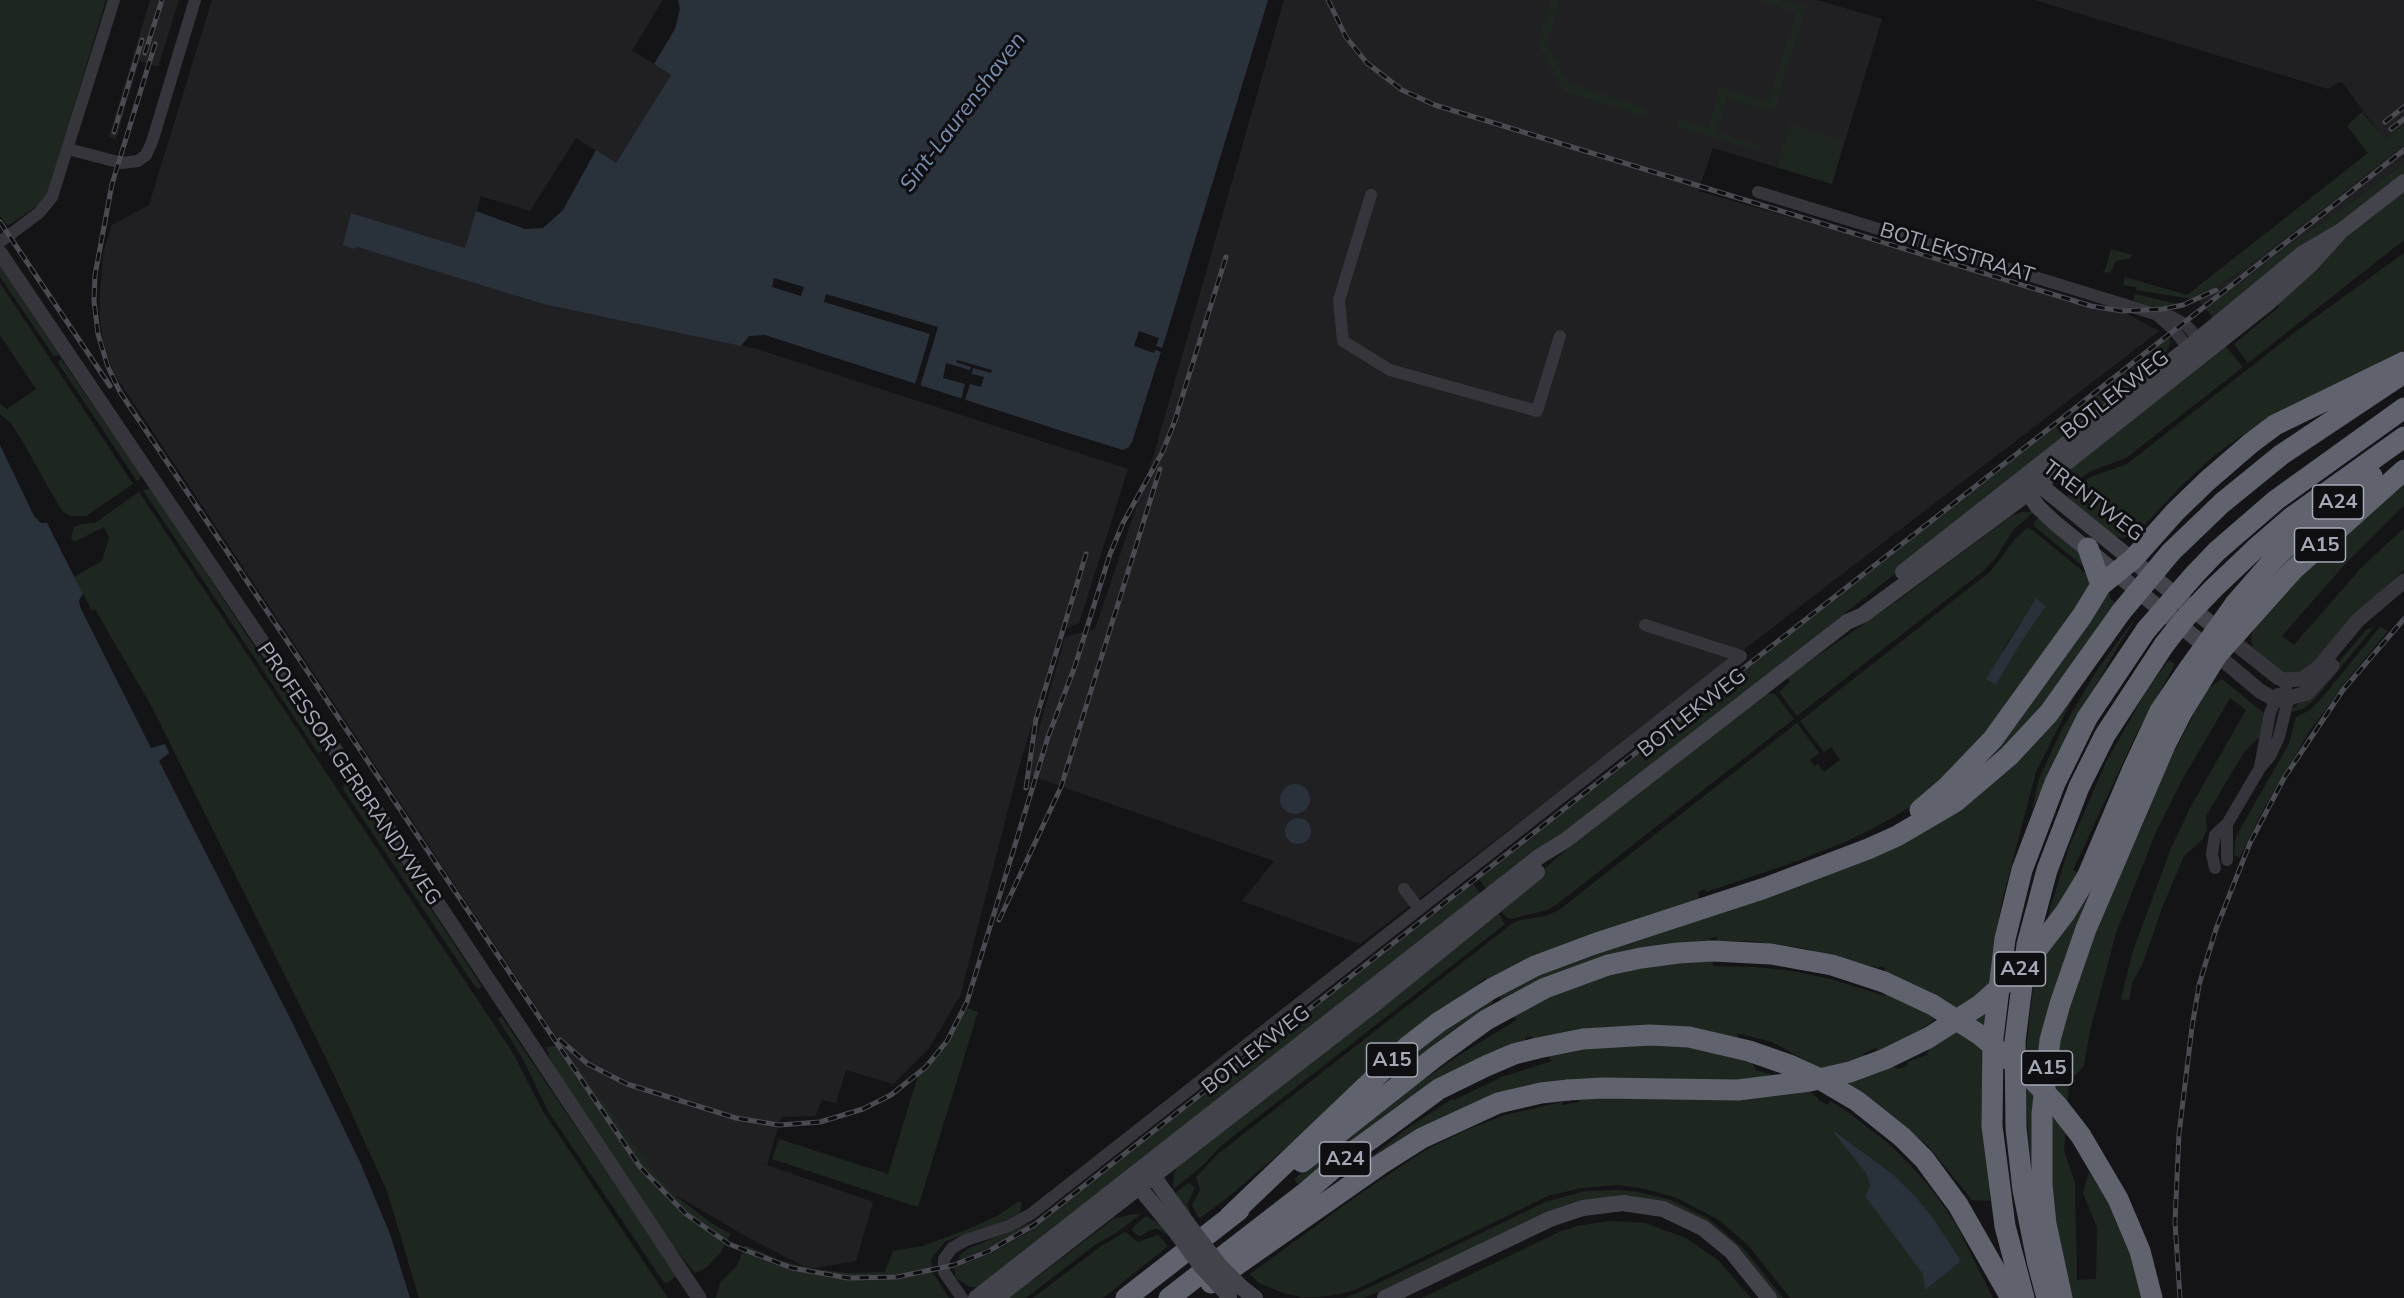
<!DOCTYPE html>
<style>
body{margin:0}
canvas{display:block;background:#141416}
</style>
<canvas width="2404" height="1298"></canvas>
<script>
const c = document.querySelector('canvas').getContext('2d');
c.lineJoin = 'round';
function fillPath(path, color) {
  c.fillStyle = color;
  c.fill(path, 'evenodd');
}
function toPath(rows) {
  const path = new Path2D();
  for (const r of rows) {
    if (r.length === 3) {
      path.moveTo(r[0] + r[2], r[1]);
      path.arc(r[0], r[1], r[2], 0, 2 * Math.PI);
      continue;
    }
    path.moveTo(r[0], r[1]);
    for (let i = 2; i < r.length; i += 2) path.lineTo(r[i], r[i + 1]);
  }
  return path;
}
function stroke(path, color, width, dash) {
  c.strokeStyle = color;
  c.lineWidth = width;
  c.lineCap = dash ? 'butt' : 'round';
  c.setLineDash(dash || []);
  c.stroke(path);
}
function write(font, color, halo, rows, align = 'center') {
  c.font = font + ' Mulish,sans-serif';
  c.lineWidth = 6;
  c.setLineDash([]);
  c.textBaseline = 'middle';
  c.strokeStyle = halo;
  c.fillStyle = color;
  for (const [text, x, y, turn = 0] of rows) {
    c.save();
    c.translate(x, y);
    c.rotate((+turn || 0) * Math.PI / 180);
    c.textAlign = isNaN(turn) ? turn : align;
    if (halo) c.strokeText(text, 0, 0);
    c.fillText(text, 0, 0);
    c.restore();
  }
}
const built = toPath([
 [150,0,179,0,158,67,139,61,116,139,109,137],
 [212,0,663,0,632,50,671,75,616,163,576,138,530,211,481,196,465,248,351,213,347,228,353,249,357,247,543,304,757,349,1128,469,1079,623,1061,631,1019,767,960,996,929,1048,893,1084,846,1070,836,1103,822,1100,815,1116,781,1117,767,1165,873,1202,856,1261,809,1269,749,1238,667,1190,584,1078,113,372,103,340,100,319,100,293,103,254,112,225,149,205],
 [1284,0,1817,0,1882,19,1832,184,1713,148,1698,191,2123,312,2159,331,1360,944,1242,901,1274,861,1026,774,1065,637,1095,629,1154,454],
 [2035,0,2404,0,2404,125,2385,141,2343,83,2340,82,2328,89],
 [2404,145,2404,163,2344,208,2297,239,2206,309,2198,300,2192,299,2216,287,2248,267]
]);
const green = toPath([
 [0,0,106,0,47,195,39,205,9,225,6,224,0,216],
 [1551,0,1560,0,1547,44,1567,82,1647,109,1645,116,1567,93,1560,86,1538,43],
 [1757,0,1783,0,1806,7,1774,112,1727,98,1717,132,1760,146,1759,151,1676,126,1679,119,1708,128,1720,87,1769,101,1796,12],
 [2362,112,2385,140,2404,125,2404,145,2248,267,2216,287,2192,299,2136,290,2136,287,2123,285,2125,277,2187,295,2368,153,2347,126],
 [1790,124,1844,141,1832,184,1777,167],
 [2404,163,2404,175,2213,318,2206,309,2297,239,2344,208],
 [2404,190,2404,240,2248,363,2234,344,2279,307,2278,304,2288,290,2357,227],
 [2111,249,2132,255,2131,258,2116,261,2110,273,2102,271,2105,270],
 [2404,253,2404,350,2269,418,2253,428,2216,454,2181,486,2141,529,2131,536,2122,538,2111,535,2075,506,2067,496,2090,477,2127,464,2294,333],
 [0,267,59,355,56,356,54,356,0,277],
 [0,283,133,484,86,516,70,516,62,511,20,437,10,422,0,414,0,404,7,409,36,389,0,335],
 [2135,294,2152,298,2177,304,2158,308,2133,301],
 [2169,337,2171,341,2166,353,2135,378,2136,380,2106,409,1488,892,1479,879],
 [2223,343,2243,367,2126,458,2091,471,2065,488,2067,471],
 [61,359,141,475,139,480,137,481,61,367,58,363],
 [2404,483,2404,505,2346,563,2282,636,2294,645,2363,566,2404,528,2404,569,2371,602,2309,671,2282,674,2253,648,2251,639,2253,629,2292,584],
 [149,489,152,491,323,751,318,753,143,490],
 [139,492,513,1053,542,1110,668,1298,419,1298,387,1191,329,1064,153,709,95,609,92,611,74,577,102,561,109,538,104,527,74,542,71,537,74,527,82,524,95,523],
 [2022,512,2034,512,2014,529,1994,560,1982,572,1797,716,1779,692,1790,682,1787,677,1900,599,2011,516],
 [2042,515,2083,557,2090,572,2034,526,2033,523],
 [2027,528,2031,529,2091,578,2090,584,2086,594,1982,740,1917,803,1876,827,1845,842,1789,864,1706,892,1705,889,1698,892,1701,916,1887,845,2078,688,2036,772,2001,905,1995,949,1988,1131,1990,1201,1972,1200,1929,1147,1865,1093,1772,1042,1736,1033,1756,1070,1776,1076,1810,1092,1818,1098,1818,1100,1828,1105,1830,1101,1844,1109,1889,1144,1911,1166,1933,1191,1956,1224,1993,1298,1790,1298,1749,1246,1719,1220,1677,1198,1646,1189,1618,1185,1581,1188,1548,1196,1359,1288,1341,1294,1319,1297,1301,1297,1284,1293,1259,1283,1250,1274,1361,1193,1424,1151,1464,1131,1505,1115,1562,1102,1563,1105,1580,1102,1562,1080,1554,1081,1349,1174,1409,1127,1452,1099,1454,1100,1502,1077,1552,1061,1531,1036,1525,1038,1525,1041,1488,1054,1442,1076,1398,1106,1298,1184,1294,1179,1421,1077,1426,1078,1461,1054,1517,1020,1485,978,1227,1198,1200,1218,1197,1215,1192,1205,1200,1190,1196,1177,1218,1154,1513,923,1521,920,1546,916,1559,910,1797,723,1819,753,1810,760,1814,766,1818,764,1824,772,1840,760,1831,747,1824,752,1800,721,1991,571,2015,539],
 [2036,598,2046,606,2020,644,2002,651],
 [1717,937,1717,941,1751,941,1803,948,1879,968,1880,966,1885,968,1885,996,1831,979,1792,971,1755,967,1713,966,1710,938],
 [1938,1017,1927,1055,1907,1062,1908,1065,1899,1069,1862,1054,1876,1048,1877,1051,1913,1035],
 [2106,591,2110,594,2110,599,2115,602,2047,699,2005,747,1948,793],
 [2132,622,2133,623,2118,646,2069,733,2032,810,2039,779,2061,731,2097,670],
 [2374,627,2314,700,2303,709,2290,712,2338,663,2366,630],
 [2380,627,2388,631,2351,675,2309,732,2265,806,2239,858,2236,856,2234,854,2236,836,2289,744,2296,717,2310,710,2321,699],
 [2169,660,2175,664,2134,739,2073,870,2098,884,2080,922,2033,1187,2025,1095,2027,1040,2035,971,2050,909,2069,847,2106,762,2147,690],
 [2222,679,2265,714,2262,735,2244,752,2206,816,2207,829,2203,839,2184,856,2162,908,2143,963,2132,983,2129,1001,2121,999,2132,954,2171,848,2191,806,2246,710,2230,698,2181,782,2156,832,2116,933,2090,1031,2084,1066,2069,1082,2064,1151,2075,1182,2077,1280,2096,1279,2097,1227,2083,1193,2089,1172,2098,1187,2101,1187,2123,1228,2145,1298,2070,1298,2051,1203,2048,1120,2058,1040,2101,911,2143,825,2163,773,2207,689],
 [1765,693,1775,694,1794,719,1556,905,1547,910,1511,919,1507,918,1499,908,1573,844],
 [345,783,381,833,482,987,478,989,474,985,343,789],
 [1473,884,1483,896,980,1287,970,1287,956,1278,954,1268,992,1253,1027,1233],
 [1496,910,1505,924,1222,1145,1201,1167,1173,1189,1174,1174,1180,1162],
 [1490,998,1493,1003,1454,1029,1347,1113,1385,1072],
 [964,1007,978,1012,918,1207,772,1159,779,1139,888,1174,920,1069,945,1040],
 [501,1016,676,1276,667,1283,663,1281,548,1111,523,1059,498,1019],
 [562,1045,659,1179,676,1196,711,1223,731,1234,721,1252,706,1268,695,1273,658,1227,554,1069,546,1047],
 [1189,1183,1195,1188,1187,1204,1192,1218,1175,1193],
 [1619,1190,1638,1192,1671,1200,1709,1219,1745,1250,1783,1298,1773,1298,1729,1241,1626,1197,1363,1298,1343,1298,1358,1293,1545,1202,1585,1191],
 [1019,1201,1022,1203,1019,1216,946,1241,934,1255,931,1260,933,1273,949,1298,716,1298,720,1283,737,1266,745,1245,779,1260,813,1269,848,1273,885,1272,893,1251,923,1246,968,1229,997,1216],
 [1133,1214,1141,1214,1116,1233,1096,1244,1026,1298,1003,1298,1035,1279,1113,1219],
 [1146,1216,1158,1223,1170,1236,1157,1229,1150,1230,1140,1236,1137,1235,1132,1230,1133,1227],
 [1035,1221,995,1245,958,1261,961,1254,967,1249],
 [1610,1221,1645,1223,1686,1238,1718,1260,1751,1298,1422,1298,1559,1232,1577,1226],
 [1125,1232,1138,1242,1158,1235,1168,1246,1103,1298,1033,1298,1100,1247]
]);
const water = toPath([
 [678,0,1268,0,1165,339,1132,442,1129,447,1123,450,1062,431,765,335,749,336,741,346,543,304,357,247,353,249,343,245,351,213,465,248,476,211,525,229,543,228,563,210,596,150,616,163,671,75,654,64,675,29,680,9],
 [0,445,34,516,41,523,47,523,83,594,79,600,80,607,151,748,165,744,169,753,159,761,291,1020,360,1162,390,1234,410,1298,0,1298],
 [2036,598,2046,606,2020,644,1996,684,1986,679],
 [1295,799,15],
 [1298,831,13],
 [1835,1132,1891,1173,1916,1197,1935,1221,1961,1261,1925,1290,1923,1274,1865,1196,1870,1186,1867,1174,1834,1133]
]);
const pier = toPath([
 [774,278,804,287,801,296,772,287],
 [826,294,938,327,919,390,914,388,930,334,824,302],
 [1139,331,1159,338,1156,346,1165,349,1164,353,1155,350,1154,353,1134,346],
 [957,360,992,370,991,373,973,368,972,374,984,377,981,387,970,384,964,404,960,403,965,384,943,378,946,363,970,370,971,367,956,362]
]);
const minor = toPath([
 [68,149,122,163,138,161,146,155,152,142,195,0],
 [1758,192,2155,314,2172,317,2186,325,2198,338,2200,345],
 [1371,195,1339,300,1343,341,1390,370,1537,411,1560,336],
 [0,242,39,213,52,197,114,0],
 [2156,314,2174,330,2188,348,2195,351],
 [1645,625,1741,656],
 [2260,767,2270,713,2278,694],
 [2227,824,2227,860],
 [2215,868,2212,854,2215,835,2227,824,2260,768,2270,756,2279,737,2287,704,2285,680],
 [1404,889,1419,909],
 [962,1298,944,1272,944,1259,952,1248,966,1240,1009,1226,1031,1214,1741,656]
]);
const tertiary = toPath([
 [0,253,397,842,699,1298],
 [2231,640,2279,678,2285,680,2302,679,2318,668,2358,620,2404,581],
 [2217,655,2260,691,2274,699,2281,700,2307,693,2332,666]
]);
const secondary = toPath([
 [2031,480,2041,486,2226,636],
 [2026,483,2028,493,2038,507,2055,523,2214,653],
 [1903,572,2188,348,2302,254,2341,231,2404,182],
 [1143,1174,1153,1176,1187,1223],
 [1136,1176,1139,1187,1176,1232],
 [1241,1287,1255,1298],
 [976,1298,1540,856,1566,840,1847,622,1863,615,2028,493,2268,303,2310,265,2341,231],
 [996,1298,1371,1007,1537,872],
 [1385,1298,1550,1219,1583,1208,1623,1203,1663,1209,1703,1228,1731,1251,1769,1298]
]);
const motorway = toPath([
 [2088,548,2101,585],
 [2171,552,2222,503,2281,455,2398,377],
 [2195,574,2217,551,2276,500,2404,408],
 [2213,589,2255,549,2292,517,2404,437],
 [2235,604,2276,557,2302,532,2372,476],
 [1920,810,1947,787,1993,739,2082,616,2101,585,2133,559,2175,512,2207,481,2251,443,2275,425,2404,362],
 [2087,877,2132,771,2160,711,2190,667],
 [1885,1059,1928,1038],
 [1302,1162,1435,1057,1486,1020,1545,988,1608,965,1641,958,1678,953,1713,951,1771,954,1832,965,1884,982],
 [1229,1217,1408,1046,1439,1022,1491,989,1535,966,1594,944,1765,888,1868,849,1897,836,1955,802,2009,756,2049,713,2121,612],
 [1211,1283,1381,1164,1422,1138,1498,1103,1541,1093,1568,1090],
 [1126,1298,1239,1210],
 [1169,1298,1306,1192,1349,1155,1439,1089,1486,1066,1514,1054,1538,1048,1583,1039,1650,1035,1689,1037,1749,1051,1792,1066,1818,1078,1857,1101,1902,1137,1924,1159,1958,1205,2011,1298],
 [2024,1298,2005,1226,1992,1126,1993,1038,2005,939,2022,870,2055,783,2087,718,2146,630],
 [2047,1298,2037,1260,2023,1190,2016,1128,2015,1041,2027,945,2047,870,2079,787,2105,735,2164,645],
 [2062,1298,2046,1224,2042,1185,2042,1114,2050,1040,2060,1004,2086,929,2165,745,2182,712,2217,655,2293,570,2404,470]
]);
const rail = toPath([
 [1328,0,1346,37,1367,63,1402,90,1435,105,2091,306,2122,311,2163,309,2183,305,2216,290],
 [155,44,112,184,95,275,94,301,98,334,108,367,120,392,640,1167,686,1214,729,1244,792,1268,848,1278,897,1277,954,1265,989,1251,1034,1225,2404,150],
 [145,53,162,0],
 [2385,122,2404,107],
 [2391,129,2404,119],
 [114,132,142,40],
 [0,222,110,386],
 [1174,423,1226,257],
 [1026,788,1036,719,1086,554],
 [999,920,1061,787,1160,469],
 [560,1040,588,1064,627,1084,736,1118,779,1125,820,1122,863,1109,891,1095,926,1067,947,1041,967,1002,1048,737,1075,666,1110,554,1123,523,1163,451,1177,415],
 [2180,1298,2175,1222,2179,1134,2192,1027,2199,985,2216,929,2250,843,2284,778,2343,690,2404,619]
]);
const secondaryBridge = toPath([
 [1187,1223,1220,1266,1241,1287],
 [1176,1232,1201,1266,1229,1296]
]);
const motorwayBridge = toPath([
 [2121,612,2171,552],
 [2146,630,2195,574],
 [2164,645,2186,617,2213,589],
 [2190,667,2235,604],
 [1884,982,1933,1005,1980,1035,2030,1077,2057,1105,2081,1136,2118,1199,2140,1251,2152,1298],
 [1928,1038,1980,1005,2025,965,2065,913,2087,877],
 [1568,1090,1602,1088,1738,1090,1810,1081,1850,1072,1885,1059]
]);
const shields = [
 [2338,502,51],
 [2320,545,51],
 [2020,969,51],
 [1392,1060,51],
 [2047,1068,51],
 [1345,1159,51]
];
const shieldNames = [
 ["A24",2338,502],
 ["A15",2320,545],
 ["A24",2020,969],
 ["A15",1392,1060],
 ["A15",2047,1068],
 ["A24",1345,1159]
];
const streetNames = [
 ["BOTLEKSTRAAT",1957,253,17],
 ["BOTLEKWEG",2115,395,-38],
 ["TRENTWEG",2093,501,37],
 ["BOTLEKWEG",1692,713,-38],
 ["PROFESSOR GERBRANDYWEG",349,774,56],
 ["BOTLEKWEG",1256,1050,-38]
];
const waterNames = [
 ["Sint-Laurenshaven",963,112,-53]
];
fillPath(built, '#202023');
fillPath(green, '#1e2620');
fillPath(water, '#29313b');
fillPath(pier, '#141416');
stroke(minor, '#35353b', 12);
stroke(tertiary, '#35353b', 15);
stroke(secondary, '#43434b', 16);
stroke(motorway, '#60626d', 21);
stroke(rail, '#4a4a52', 5);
stroke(rail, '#0f0f11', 3, [9]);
stroke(secondaryBridge, '#43434b', 16);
stroke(motorwayBridge, '#60626d', 21);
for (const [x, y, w] of shields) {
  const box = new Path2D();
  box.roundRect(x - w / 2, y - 17, w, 34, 4.5);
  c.fillStyle = '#0f0f11';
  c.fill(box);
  stroke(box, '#a5a8b7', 1.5);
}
write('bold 20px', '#a5a8b7', null, shieldNames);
write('21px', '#a5a8b7', '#0f0f11', streetNames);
write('italic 22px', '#7990b5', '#0f0f11', waterNames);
</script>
